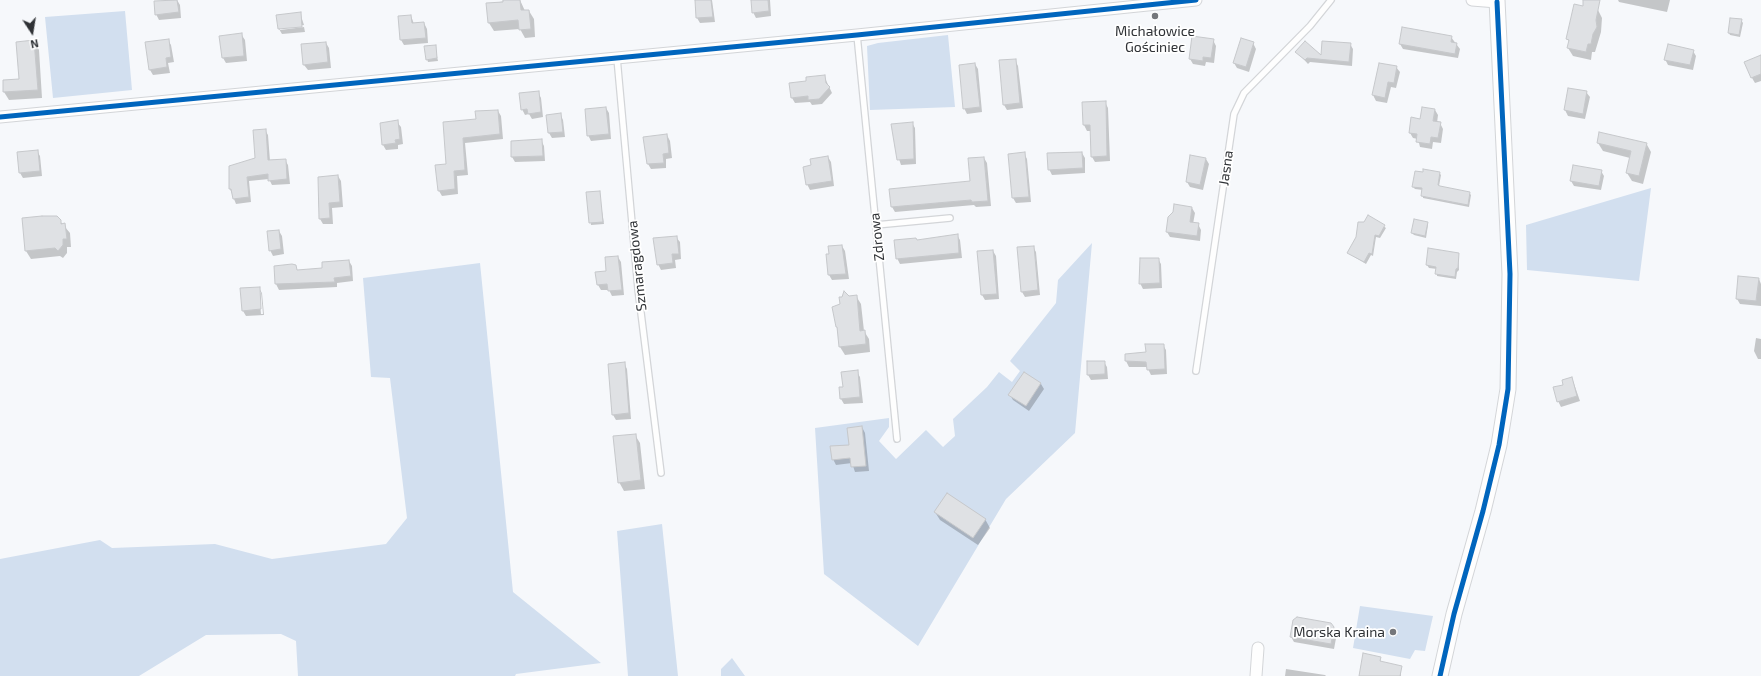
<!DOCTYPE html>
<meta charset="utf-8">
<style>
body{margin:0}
#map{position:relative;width:1761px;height:676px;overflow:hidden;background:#f6f8fb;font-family:"Exo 2",sans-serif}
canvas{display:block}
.north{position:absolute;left:12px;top:12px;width:40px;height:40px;-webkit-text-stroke:3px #fff;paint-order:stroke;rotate:168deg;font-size:11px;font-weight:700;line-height:16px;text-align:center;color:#2f3236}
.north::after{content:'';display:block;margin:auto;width:14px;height:18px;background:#2f3236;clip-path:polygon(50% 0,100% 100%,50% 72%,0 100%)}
</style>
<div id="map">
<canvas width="1761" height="676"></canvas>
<div class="north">N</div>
</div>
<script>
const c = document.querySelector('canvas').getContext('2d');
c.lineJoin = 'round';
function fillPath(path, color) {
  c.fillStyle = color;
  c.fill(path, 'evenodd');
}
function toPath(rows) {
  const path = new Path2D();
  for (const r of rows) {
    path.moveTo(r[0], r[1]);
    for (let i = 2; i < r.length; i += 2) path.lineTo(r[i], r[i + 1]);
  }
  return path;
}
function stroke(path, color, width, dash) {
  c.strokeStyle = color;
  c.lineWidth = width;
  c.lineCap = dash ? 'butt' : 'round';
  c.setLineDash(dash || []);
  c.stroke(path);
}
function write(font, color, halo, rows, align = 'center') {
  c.font = font + ' "Exo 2",sans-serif';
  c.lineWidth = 3.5;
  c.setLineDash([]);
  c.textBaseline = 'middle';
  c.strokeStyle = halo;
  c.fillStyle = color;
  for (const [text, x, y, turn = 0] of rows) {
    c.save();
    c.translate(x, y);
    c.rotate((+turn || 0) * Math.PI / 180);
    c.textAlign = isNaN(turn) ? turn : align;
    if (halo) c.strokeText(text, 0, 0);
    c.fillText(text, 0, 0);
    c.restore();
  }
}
const green = toPath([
 [125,11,132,90,53,98,45,17],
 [948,35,955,107,870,110,867,46,878,43],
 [1651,188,1639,281,1527,270,1526,225],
 [1092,243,1075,433,1006,499,918,646,824,574,815,428,889,418,889,427,879,441,896,459,926,430,943,447,955,436,953,419,987,387,999,372,1012,382,1020,371,1010,361,1056,303,1058,280],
 [480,263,513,592,601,663,516,674,515,676,298,676,296,641,281,634,206,635,139,676,0,676,0,559,100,540,112,548,215,544,272,559,386,544,407,518,390,378,371,377,363,278],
 [662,524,678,676,628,676,617,531],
 [1360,606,1433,616,1425,651,1415,650,1410,659,1353,648],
 [732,658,745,676,721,676,721,669]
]);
const shadow = toPath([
 [177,0,180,5,181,18,159,20,156,14,155,2],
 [512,0,520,0,525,11,529,11,534,19,535,37,525,38,520,29,494,31,489,23,487,4],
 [696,0,712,0,715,22,700,23,697,18],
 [752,0,770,0,771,16,756,18,753,12],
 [1618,0,1670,0,1667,12,1619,2],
 [1598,10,1602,18,1601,32,1595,52,1592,52,1591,60,1573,56,1568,48,1569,42,1568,39],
 [300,13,304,25,280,28,280,30,304,27,305,32,282,34,279,29,277,15],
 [411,16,414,24,424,23,427,29,428,43,404,45,401,40,399,17],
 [1741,20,1743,23,1740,37,1730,35,1729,33],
 [241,34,245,40,247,61,226,63,223,58],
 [1451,37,1460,49,1458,58,1403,49,1400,44],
 [168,40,171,45,174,62,168,63,170,73,153,75,150,70,146,43],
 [1213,40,1216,46,1214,63,1206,62,1205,66,1193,64,1190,59],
 [34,41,39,50,42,98,9,100,4,92,4,81,20,80],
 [326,43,329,48,331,68,308,70,304,65],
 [1253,43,1256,49,1249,72,1237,68,1234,63],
 [1350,44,1353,49,1352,66,1310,62,1308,64,1297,52,1321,58],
 [435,46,438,61,428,62,427,59],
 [1693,51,1696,56,1693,70,1668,65,1665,59],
 [1761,56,1761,81,1755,83,1752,78],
 [1015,60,1018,66,1023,108,1007,110,1004,105],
 [975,64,978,69,982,112,967,114,964,108],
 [1380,64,1396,67,1400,72,1396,88,1391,87,1387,103,1376,101,1373,95],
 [824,76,832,93,822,104,812,105,810,102,795,103,792,98,808,82],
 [1569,89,1586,92,1590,97,1585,119,1568,116,1565,110],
 [538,92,541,98,543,117,532,119,529,114,525,115,522,109],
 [1105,102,1108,108,1110,161,1095,162,1092,157,1091,131,1087,131,1084,125,1083,103],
 [606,108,609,113,611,139,591,141,588,135],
 [1435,110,1438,115,1437,123,1440,123,1443,129,1441,143,1433,142,1432,149,1420,147,1418,139,1413,138,1410,133,1421,120],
 [498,111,501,116,503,139,465,143,468,175,457,176,458,194,442,196,439,191,447,165,444,123,477,120],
 [560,114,563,120,565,137,552,138,549,133],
 [397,122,401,127,403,144,398,145,398,149,386,150,383,145,381,124],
 [912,123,915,128,916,164,901,165,895,147,893,125],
 [265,130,268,135,270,161,285,160,288,165,290,184,272,185,269,179,249,181,251,202,236,204,230,189,256,159],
 [667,135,670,141,672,158,666,159,666,168,651,169,648,164,644,138],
 [541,140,544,146,545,161,515,162,512,157,512,142],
 [1598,143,1646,143,1651,152,1643,184,1632,181,1627,173,1630,158,1603,151],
 [37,151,40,156,42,176,23,178,20,173],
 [1024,153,1027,159,1031,202,1016,203,1013,198],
 [1082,153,1085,158,1085,173,1052,175,1049,169],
 [828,157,831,162,834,186,810,190,807,184],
 [984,158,987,163,991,206,976,207,974,205,895,212,892,207,890,190,971,182],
 [1206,159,1209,164,1203,190,1190,187,1187,182],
 [1601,171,1604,176,1601,190,1574,186,1571,181],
 [1439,173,1441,175,1439,186,1469,193,1471,195,1469,207,1423,198,1423,190,1415,189,1413,187],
 [338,176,341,181,343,207,332,208,333,224,323,224,320,219,318,198,320,198],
 [599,192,604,224,591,225,587,193],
 [1192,208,1195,213,1193,224,1198,224,1201,230,1200,241,1170,237,1167,232],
 [1369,216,1386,228,1380,238,1376,237,1373,256,1371,255,1366,264,1348,253],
 [60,221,70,233,71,247,67,247,67,253,63,258,60,256,31,259,26,251],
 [1427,223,1428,225,1426,238,1414,235,1412,233],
 [279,231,282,236,284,254,273,256,270,250],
 [957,235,960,240,962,258,900,264,897,258,917,241],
 [676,237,680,242,681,259,675,260,676,268,661,270,658,264],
 [842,246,845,251,849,279,832,280,829,275,827,255,830,255],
 [1033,247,1036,252,1040,295,1025,297,1022,292],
 [993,251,996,256,999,299,985,300,982,295,978,252],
 [1458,254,1459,270,1457,272,1456,279,1437,276,1437,269,1429,268,1427,265],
 [618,257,621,262,624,295,612,296,609,290,601,290,598,285],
 [1158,259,1161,264,1162,288,1143,289,1140,283,1140,270],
 [349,261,352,266,353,281,337,283,337,287,279,290,276,284,275,267,295,266,298,271,323,269],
 [1759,279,1761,284,1761,306,1740,304,1737,299],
 [259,288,262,293,264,315,246,316,243,311],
 [259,292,261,292,263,314,261,314],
 [856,296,861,304,864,331,869,339,870,352,845,355,840,347,837,327,841,305,849,297],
 [1756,338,1761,339,1761,359,1758,359,1754,351],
 [1163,345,1166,350,1167,374,1151,375,1147,367,1129,367,1126,361,1126,355,1147,353],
 [1104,362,1107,367,1108,379,1091,380,1088,375],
 [624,363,627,369,631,419,616,420,613,415],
 [857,372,860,377,863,403,844,404,841,399,840,388,844,388],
 [1024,373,1041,384,1044,389,1029,411,1013,400,1010,395],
 [1572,378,1580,401,1561,407,1558,401,1564,385],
 [862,427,865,433,869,471,855,472,852,463,836,465,833,459,850,446],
 [635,435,640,443,645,489,624,491,619,482],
 [935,512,985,519,990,528,978,545,940,520],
 [1333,627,1337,633,1334,649,1294,642,1291,637],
 [1380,658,1381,663,1401,667,1401,676,1360,676],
 [1286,669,1325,675,1326,676,1285,676]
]);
const building = toPath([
 [177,0,179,12,155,15,154,1,177,0],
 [503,0,520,0,521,10,529,10,531,29,519,30,518,20,488,23,486,3,503,2,503,0],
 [695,0,711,0,713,17,696,18,695,0],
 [751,0,768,0,769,11,752,13,751,0],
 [1583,0,1600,0,1596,20,1597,27,1593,34,1591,44,1588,44,1586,52,1567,48,1569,40,1566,39,1574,4,1583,6,1583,0],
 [301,12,302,27,278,29,276,15,301,12],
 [411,15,412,23,424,22,426,38,400,40,398,16,411,15],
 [1730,18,1742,19,1739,35,1728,33,1730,18],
 [1402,27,1452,36,1451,42,1457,43,1455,54,1399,44,1402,27],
 [242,33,244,56,222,58,219,36,242,33],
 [1192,36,1214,39,1211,58,1203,57,1203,61,1189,59,1192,36],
 [1241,38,1254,42,1246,67,1233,63,1241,38],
 [169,39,171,57,166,58,167,67,149,70,145,42,169,39],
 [34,40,38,90,3,92,3,80,19,79,16,42,34,40],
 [1305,41,1321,55,1322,41,1351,43,1349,62,1307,58,1305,60,1295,52,1305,41],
 [326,42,328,62,303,65,301,44,326,42],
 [1668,44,1694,50,1690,65,1664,60,1668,44],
 [436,45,437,58,426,60,424,46,436,45],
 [1761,55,1761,74,1751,78,1744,62,1761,55],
 [1016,59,1020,103,1003,105,999,60,1016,59],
 [975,63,980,107,963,109,959,65,975,63],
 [1379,63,1397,66,1394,83,1388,82,1385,98,1372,95,1379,63],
 [825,75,826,83,830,87,819,99,808,100,808,96,791,98,789,83,806,81,806,77,825,75],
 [1568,88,1587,91,1583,114,1564,110,1568,88],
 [539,91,541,112,528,114,527,109,521,110,519,93,539,91],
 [1106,101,1107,156,1091,157,1090,125,1083,125,1082,102,1106,101],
 [606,107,609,134,587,136,585,109,606,107],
 [1422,107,1435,109,1433,121,1441,122,1438,138,1431,137,1430,144,1416,142,1417,134,1409,133,1411,117,1420,119,1422,107],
 [498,110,500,134,463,138,465,170,454,171,455,189,438,191,435,165,446,164,443,122,476,119,475,111,498,110],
 [561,113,563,132,548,133,546,115,561,113],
 [398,120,400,139,395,140,396,143,382,145,380,123,398,120],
 [913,122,914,159,897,160,891,124,913,122],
 [266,129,268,160,286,159,287,179,268,181,268,174,247,177,249,197,233,199,231,189,229,189,229,166,255,158,253,130,266,129],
 [1599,132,1647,143,1639,176,1626,173,1631,151,1597,143,1599,132],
 [667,134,669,153,663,154,664,163,647,164,643,137,667,134],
 [542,139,543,156,511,157,511,141,542,139],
 [38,150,40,171,19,173,17,152,38,150],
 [1025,152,1029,197,1012,198,1008,154,1025,152],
 [1082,152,1083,168,1048,170,1047,153,1082,152],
 [1190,155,1206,158,1200,185,1186,182,1190,155],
 [828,156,832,181,806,185,803,167,811,165,810,159,828,156],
 [984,157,988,201,972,202,971,200,891,207,889,189,970,181,968,158,984,157],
 [1573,165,1602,170,1599,186,1570,181,1573,165],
 [1423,169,1440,172,1438,185,1440,186,1470,192,1468,205,1421,196,1422,188,1412,187,1415,171,1423,172,1423,169],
 [338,175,340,202,329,203,330,218,319,219,318,177,338,175],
 [600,191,603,222,589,223,586,192,600,191],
 [1174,204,1192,207,1190,222,1199,223,1197,236,1166,232,1168,217,1173,212,1174,204],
 [1368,215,1385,225,1379,236,1375,235,1372,254,1369,253,1364,262,1347,253,1356,237,1358,222,1364,222,1368,215],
 [42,216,57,216,61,220,61,224,65,223,67,239,63,239,63,245,58,251,55,248,25,251,22,218,42,216],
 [1414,219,1428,222,1425,236,1411,233,1414,219],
 [279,230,281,249,269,251,267,231,279,230],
 [958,234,959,253,896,259,894,240,916,238,917,240,958,234],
 [677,236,679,254,672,254,673,263,657,265,653,238,677,236],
 [842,245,846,274,828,275,826,254,829,254,828,246,842,245],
 [1034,246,1038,290,1021,292,1017,247,1034,246],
 [1428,248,1459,253,1458,268,1456,269,1455,277,1435,274,1436,267,1426,265,1428,248],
 [993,250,997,294,981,295,977,251,993,250],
 [618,256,622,290,608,291,607,284,597,285,595,272,606,271,605,257,618,256],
 [1140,258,1159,258,1160,283,1139,284,1140,258],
 [349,260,351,276,334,278,335,282,275,284,274,266,292,264,296,265,297,270,322,268,322,262,349,260],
 [1738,276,1759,278,1756,301,1736,299,1738,276],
 [260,287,261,309,242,311,240,288,260,287],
 [844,291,849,296,857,295,860,331,865,330,866,344,839,347,837,327,836,327,832,307,840,304,839,297,842,297,844,291],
 [1145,344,1164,344,1165,369,1147,370,1146,362,1125,361,1125,354,1146,352,1145,344],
 [1087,361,1105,361,1105,374,1087,375,1087,361],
 [625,362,629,413,612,415,608,364,625,362],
 [858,370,860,397,840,399,839,387,843,387,841,372,858,370],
 [1024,372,1041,383,1026,406,1008,395,1024,372],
 [1572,377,1577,396,1557,402,1553,387,1563,385,1562,380,1572,377],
 [862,426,866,466,851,467,850,458,832,460,830,446,849,445,847,428,862,426],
 [636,434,641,480,618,483,613,436,636,434],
 [947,493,986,519,973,538,934,512,947,493],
 [1297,617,1331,623,1334,627,1331,644,1290,637,1293,620,1297,617],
 [1363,653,1381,657,1380,661,1402,666,1400,676,1359,676,1363,653]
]);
const lane = toPath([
 [857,35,897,439],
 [617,58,638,289,661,473],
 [876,225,950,218],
 [1196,371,1234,114,1244,93,1310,26,1331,0]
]);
const street = toPath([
 [1472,0,1497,2],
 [0,117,857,35,1196,0],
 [1256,676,1258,648]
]);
const secondary = toPath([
 [1440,676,1454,614,1483,511,1499,445,1508,389,1510,274,1497,0]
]);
const bus1 = toPath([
 [0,117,857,35,1196,0],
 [1440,676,1454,614,1483,511,1499,445,1508,389,1510,274,1497,2]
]);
const markers = [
 [1155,16,4,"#75777b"],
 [1393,632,4,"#75777b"]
];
const poiNames = [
 ["Michałowice",1155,31],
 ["Gościniec",1155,47],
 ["Morska Kraina",1385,632,"right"]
];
const streetNames = [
 ["Jasna",1226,168,-82],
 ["Zdrowa",877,237,-96],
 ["Szmaragdowa",637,266,-96]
];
fillPath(green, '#d2dfef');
fillPath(shadow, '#0003');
fillPath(building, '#dfe1e4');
stroke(building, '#c6c8cb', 1);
stroke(lane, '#d3d5d8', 8);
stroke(street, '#d3d5d8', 13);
stroke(secondary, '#d3d5d8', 17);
stroke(lane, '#fefefe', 5.5);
stroke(street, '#fefefe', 11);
stroke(secondary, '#fefefe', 15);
stroke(bus1, '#0065bd', 5);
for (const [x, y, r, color] of markers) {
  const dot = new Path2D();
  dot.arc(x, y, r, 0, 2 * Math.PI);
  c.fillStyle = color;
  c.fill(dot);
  stroke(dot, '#fff', 1.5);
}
write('14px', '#2f3236', '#fff', poiNames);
write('14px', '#2f3236', '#fff', streetNames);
</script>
